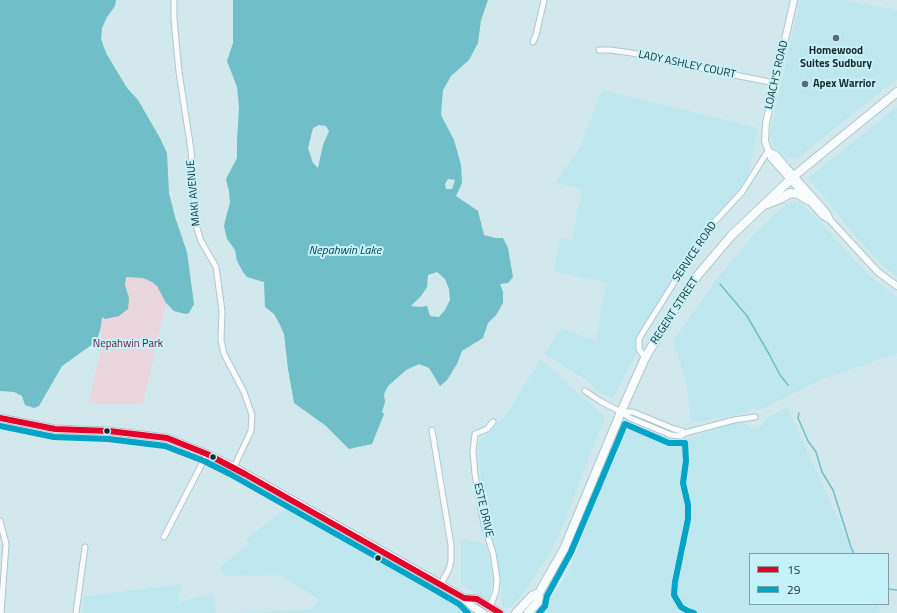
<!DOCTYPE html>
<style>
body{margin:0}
#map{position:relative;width:897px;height:613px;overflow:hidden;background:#d1e9ec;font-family:"Titillium Web",sans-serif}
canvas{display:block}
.legend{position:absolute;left:749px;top:553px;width:140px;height:52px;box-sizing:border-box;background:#c5f2f8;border:1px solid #80a2a7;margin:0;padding:5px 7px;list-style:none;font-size:12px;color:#192b2d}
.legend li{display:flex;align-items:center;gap:8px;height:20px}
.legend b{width:20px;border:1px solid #80a2a7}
</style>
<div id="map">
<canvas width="897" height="613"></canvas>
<ul class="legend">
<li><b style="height:5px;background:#e4002b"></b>1S</li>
<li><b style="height:5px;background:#01a3c6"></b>29</li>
</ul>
</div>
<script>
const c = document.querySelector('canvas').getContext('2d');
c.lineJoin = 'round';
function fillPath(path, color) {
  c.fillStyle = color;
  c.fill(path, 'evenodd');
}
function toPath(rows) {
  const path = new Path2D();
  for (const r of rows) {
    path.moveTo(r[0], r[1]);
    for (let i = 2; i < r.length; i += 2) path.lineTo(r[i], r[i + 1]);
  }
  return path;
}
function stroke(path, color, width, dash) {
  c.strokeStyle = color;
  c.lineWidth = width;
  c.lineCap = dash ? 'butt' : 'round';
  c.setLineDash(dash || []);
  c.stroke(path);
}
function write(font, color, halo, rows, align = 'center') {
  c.font = font + ' "Titillium Web",sans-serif';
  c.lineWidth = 4;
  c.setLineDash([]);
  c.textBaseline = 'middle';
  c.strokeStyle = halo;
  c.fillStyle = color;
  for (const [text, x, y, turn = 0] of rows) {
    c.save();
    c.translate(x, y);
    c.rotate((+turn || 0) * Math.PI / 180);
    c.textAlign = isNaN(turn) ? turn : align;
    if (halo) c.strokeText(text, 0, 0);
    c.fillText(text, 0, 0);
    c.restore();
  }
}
const built = toPath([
 [800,0,843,0,897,10,897,79,796,159,786,158,775,147,771,140,770,133],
 [602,90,758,128,746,186,707,231,639,339,639,349,613,398,600,393,586,380,545,354,561,328,596,341,606,283,554,271,560,238,572,240,582,189,555,183,580,147],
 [897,107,897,277,884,267,860,241,808,178],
 [788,202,800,202,824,226,866,273,897,297,897,353,821,380,761,410,754,408,748,410,745,413,705,421,691,422,686,381,673,341,713,284,753,235],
 [541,359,605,417,558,537,545,561,522,595,510,608,502,608,501,581,480,474,478,443,505,416],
 [787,407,854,554,750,554,750,604,877,604,881,613,540,613,559,587,571,566,600,488,616,456,625,432,635,426,674,439,682,440,738,422,744,423,750,428,755,429,762,426,765,419],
 [291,505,356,541,475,613,230,613,312,609,319,599,279,575,224,576,220,567,250,544,246,539],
 [461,539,486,544,493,579,489,600,461,585],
 [181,584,179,602,213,593,216,613,82,613,84,596]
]);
const green = toPath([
 [126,277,143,278,152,282,157,286,166,303,143,404,99,404,89,402,100,353,102,317,129,298,125,285]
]);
const water = toPath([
 [0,0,116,0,115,6,107,17,102,28,101,39,106,53,127,88,138,100,160,138,167,153,169,193,175,217,187,252,194,304,189,313,186,314,174,311,166,303,157,286,152,282,143,278,126,277,125,285,129,298,128,309,119,316,105,319,102,317,101,326,97,341,62,366,39,406,34,408,25,405,22,396,14,392,0,391],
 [233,0,488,0,481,20,478,43,469,60,451,76,443,90,441,115,454,140,461,165,462,183,456,196,478,211,484,235,495,238,503,238,508,248,513,277,508,283,500,284,503,292,503,303,496,315,488,323,483,338,462,351,457,364,447,380,440,386,429,368,419,364,406,370,388,386,384,394,385,402,382,412,384,414,372,444,349,449,326,426,294,403,288,369,284,334,279,323,274,314,265,307,264,282,247,277,243,272,237,261,235,250,227,239,224,226,227,213,230,203,229,191,226,179,237,158,237,141,239,108,237,87,227,61,233,43],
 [319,125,326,126,329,131,323,145,318,168,313,163,308,148,313,128],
 [448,179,455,180,452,189,446,189,445,184],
 [437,272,445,279,449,289,450,300,445,310,439,317,430,316,427,306,420,307,411,306,421,296,427,287,428,275]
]);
const stream = toPath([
 [720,284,747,316,769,354,780,375,788,385],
 [799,413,798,418,808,441,816,452,822,472,833,490,851,547,854,554],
 [888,589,897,590]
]);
const minor = toPath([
 [174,0,174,19,179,72,191,150,196,225,201,241,216,267,222,311,221,340,224,354,244,392,252,415,251,431,234,467],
 [533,42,536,35,544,0],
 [599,50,610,50,632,53,724,73,775,83],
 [645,358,639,349,639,339,645,329,707,230,742,192,768,151],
 [585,391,600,401,621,412,630,418,671,435,681,436,685,433,734,420,755,417],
 [622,412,633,412,674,429,682,431,685,433],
 [432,430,451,545,451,561,449,569,441,584],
 [0,521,6,544,1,613],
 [164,537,207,454],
 [490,607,496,591,497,579,493,553,484,525,475,474,473,451,475,434,487,429,493,422],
 [76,613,85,547]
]);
const tertiary = toPath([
 [794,0,766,123,765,141,771,158,823,216,830,220],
 [768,151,776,155,787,168,827,213,830,220,878,272,897,286]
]);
const secondary = toPath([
 [0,418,55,429,109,431,167,438,207,454,234,467,432,579,464,598,473,607,483,613],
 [464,598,477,599,500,613]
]);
const primary = toPath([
 [767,204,782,198,790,193,798,194,808,200],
 [516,613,532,596,539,593],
 [528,613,538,602,539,593,564,549,621,412,645,358,668,319,698,275,731,236,794,176,897,92]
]);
const bus1 = toPath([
 [0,418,55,429,109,431,167,438,207,454,245,474,464,598,477,599,500,613]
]);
const bus2 = toPath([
 [0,426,54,437,108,439,165,446,204,461,230,474,428,586,459,604,468,613],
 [539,613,545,606,547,596,571,552,625,424,669,443,685,443,686,461,683,483,688,505,688,519,675,582,674,595,681,607,688,611,694,613]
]);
const markers = [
 [836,38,4,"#596e70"],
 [805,84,4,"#596e70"],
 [107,431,3.5,"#192b2d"],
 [213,457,3.5,"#192b2d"],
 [378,558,3.5,"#192b2d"]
];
const poiNames = [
 ["Homewood",836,51],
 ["Suites Sudbury",836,64],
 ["Apex Warrior",813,84,"left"]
];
const streetNames = [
 ["LADY ASHLEY COURT",687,65,12],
 ["LOACH'S ROAD",777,75,-77],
 ["MAKI AVENUE",194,193,-95],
 ["SERVICE ROAD",695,252,-56],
 ["REGENT STREET",675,311,-57],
 ["ESTE DRIVE",483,510,77]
];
const parkNames = [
 ["Nepahwin Park",128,344]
];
const waterNames = [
 ["Nepahwin Lake",345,251]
];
fillPath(built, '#bfe8ee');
fillPath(green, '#ead6dd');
fillPath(water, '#6fbec8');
stroke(stream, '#6fbec8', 1.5);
stroke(minor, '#b3c6c9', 7);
stroke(tertiary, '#b3c6c9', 8);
stroke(secondary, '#b3c6c9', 9);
stroke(primary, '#b3c6c9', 10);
stroke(minor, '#f8fcfc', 5);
stroke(tertiary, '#f8fcfc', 6);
stroke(secondary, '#f8fcfc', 7);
stroke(primary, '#f8fcfc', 8);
stroke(bus1, '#e4002b', 6);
stroke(bus2, '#01a3c6', 6);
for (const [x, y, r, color] of markers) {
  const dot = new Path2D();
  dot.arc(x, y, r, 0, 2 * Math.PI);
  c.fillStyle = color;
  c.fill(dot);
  stroke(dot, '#c5f2f8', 1.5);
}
write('bold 11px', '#192b2d', '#c5f2f8', poiNames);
write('11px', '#192b2d', '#c5f2f8', streetNames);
write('11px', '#6f1933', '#c5f2f8', parkNames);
write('italic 12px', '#07474e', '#c5f2f8', waterNames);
</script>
